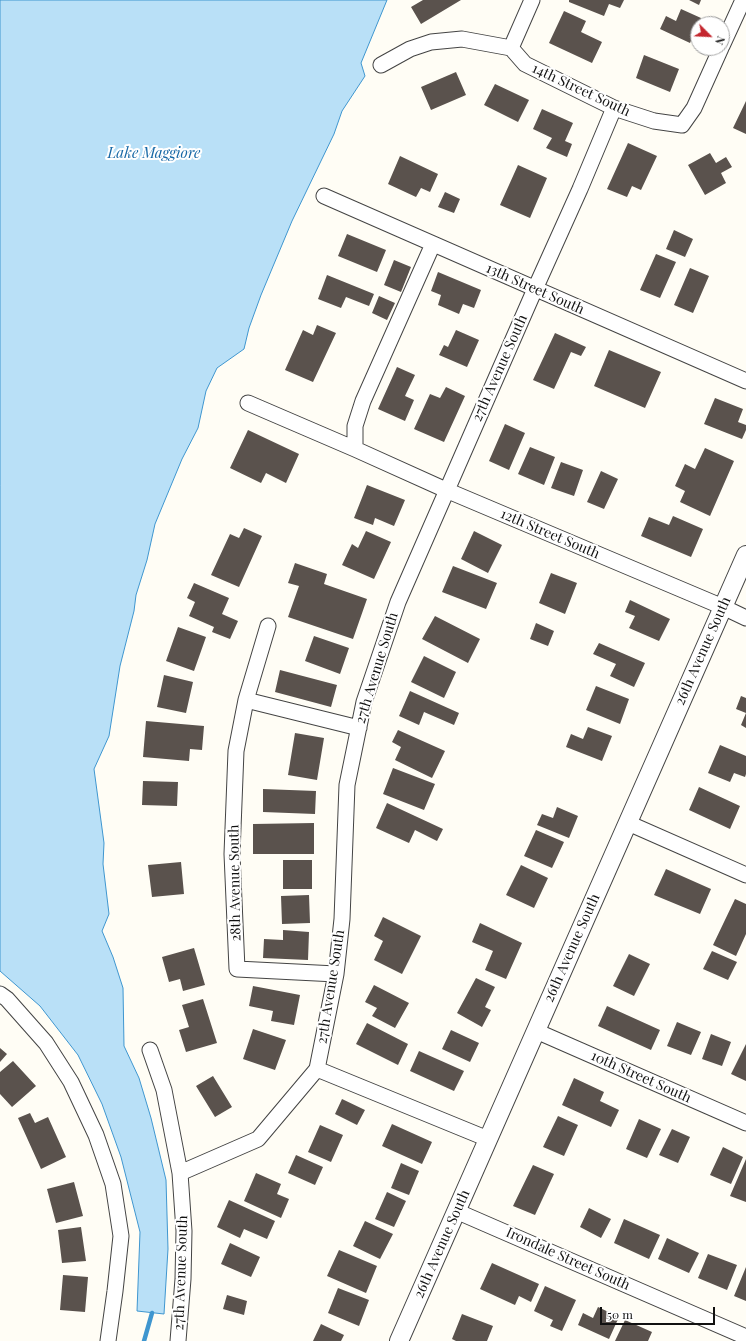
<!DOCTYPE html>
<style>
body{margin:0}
#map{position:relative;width:746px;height:1341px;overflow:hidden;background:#fffdf5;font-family:"Playfair Display",serif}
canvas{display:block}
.north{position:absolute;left:690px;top:16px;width:40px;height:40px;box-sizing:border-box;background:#fff;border:1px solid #a0a0a0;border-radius:50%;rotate:114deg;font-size:11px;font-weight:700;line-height:16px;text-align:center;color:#111}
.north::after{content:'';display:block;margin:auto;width:14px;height:18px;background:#c4262e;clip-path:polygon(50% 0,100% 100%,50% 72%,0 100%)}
.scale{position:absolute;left:600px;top:1307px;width:115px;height:18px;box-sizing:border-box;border:2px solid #111;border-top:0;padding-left:5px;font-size:12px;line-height:14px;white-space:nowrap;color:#111;-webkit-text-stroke:3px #fff;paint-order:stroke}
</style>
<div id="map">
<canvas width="746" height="1341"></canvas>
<div class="north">N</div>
<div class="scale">50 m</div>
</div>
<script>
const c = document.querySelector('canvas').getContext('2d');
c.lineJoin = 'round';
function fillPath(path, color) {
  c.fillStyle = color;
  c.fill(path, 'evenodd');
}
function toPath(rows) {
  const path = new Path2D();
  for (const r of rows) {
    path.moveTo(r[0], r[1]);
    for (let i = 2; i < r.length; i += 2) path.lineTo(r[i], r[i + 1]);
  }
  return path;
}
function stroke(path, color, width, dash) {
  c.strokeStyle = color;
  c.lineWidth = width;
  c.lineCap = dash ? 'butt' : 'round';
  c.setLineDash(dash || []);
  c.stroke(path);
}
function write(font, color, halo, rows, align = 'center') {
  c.font = font + ' "Playfair Display",serif';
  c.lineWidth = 4;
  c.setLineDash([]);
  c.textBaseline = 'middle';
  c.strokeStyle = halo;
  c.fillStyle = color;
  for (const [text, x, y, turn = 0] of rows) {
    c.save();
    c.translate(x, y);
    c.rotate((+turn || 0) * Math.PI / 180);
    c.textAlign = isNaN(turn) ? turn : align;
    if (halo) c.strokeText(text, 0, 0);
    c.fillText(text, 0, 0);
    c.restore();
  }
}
const water = toPath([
 [0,0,387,0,361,63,365,76,342,111,334,134,292,221,261,295,249,328,244,349,217,368,206,391,198,428,182,459,155,524,147,560,136,595,134,611,120,666,109,736,94,769,104,843,103,864,109,914,102,931,113,957,123,988,124,1046,139,1078,151,1118,166,1180,168,1249,164,1314,137,1311,140,1232,121,1157,102,1104,78,1055,40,1006,0,971,0,0]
]);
const stream = toPath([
 [144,1341,152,1313]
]);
const building = toPath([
 [423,0,461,0,421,24,411,7],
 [569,0,624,0,620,8,609,4,604,16,569,2],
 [689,0,701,0,699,5],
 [681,9,701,18,690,43,660,29,666,16,676,21],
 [564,11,586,21,581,32,602,42,592,63,549,43],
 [644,55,679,69,670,92,636,78],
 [456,72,466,95,431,110,421,87],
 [495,84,529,100,518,122,484,105],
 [746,101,746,134,733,128],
 [542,109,573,123,565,141,572,144,567,157,546,148,552,138,533,129],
 [628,143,657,156,641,190,632,186,627,197,607,189],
 [710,153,716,163,726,157,732,167,721,173,726,183,705,195,688,165],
 [400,156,438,174,430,192,421,188,416,197,388,184],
 [518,165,547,178,530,218,500,205],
 [445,192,460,199,454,213,438,207],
 [674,230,693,239,685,257,666,249],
 [347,234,386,250,377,272,338,256],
 [656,254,676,262,660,298,640,290],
 [394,260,411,267,401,292,384,285],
 [690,268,709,276,693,313,674,305],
 [438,272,481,290,474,308,463,304,459,314,438,305,441,295,431,291],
 [327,275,374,294,369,306,346,297,341,308,318,299],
 [379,296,395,303,387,320,372,313],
 [317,325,336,333,313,382,285,370,303,330,313,335],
 [456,330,479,340,467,367,439,355,444,345,448,347],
 [555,333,586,347,581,356,571,352,554,389,533,380],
 [609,350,661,372,645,408,594,386],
 [397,367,415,375,405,396,414,400,405,421,378,409],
 [446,387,465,396,444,442,414,429,430,394,440,398],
 [715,398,743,409,738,422,746,425,746,430,742,439,704,424],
 [505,424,525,433,509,470,489,461],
 [248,430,299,454,286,483,266,473,261,483,230,468],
 [530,447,555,457,544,485,518,474],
 [705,448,734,461,710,516,680,502,685,491,675,486,685,464,695,469],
 [561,462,583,470,574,496,551,488],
 [601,471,618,479,604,509,587,502],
 [367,485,405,500,394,526,375,518,373,525,354,518],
 [673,516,703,529,691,557,641,536,649,517,669,525],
 [244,528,262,536,239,587,211,575,230,534,239,538],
 [366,531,391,542,374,579,342,565,352,544,358,548],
 [474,531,502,545,488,573,461,559],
 [295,563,327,574,324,584,367,599,353,639,288,617,299,586,288,583],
 [453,566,497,583,486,609,442,592],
 [551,573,577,583,565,614,539,603],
 [194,583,229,598,222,614,238,621,230,639,212,632,214,627,189,616,195,602,187,598],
 [630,600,670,619,659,641,629,628,635,616,625,612],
 [435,616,480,639,468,663,422,639],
 [536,623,554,631,548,646,530,639],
 [178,627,206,637,194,671,166,661],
 [314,636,349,648,340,674,305,661],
 [599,643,645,663,634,687,610,676,616,664,593,654],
 [424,656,456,672,444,698,411,682],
 [280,670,337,685,331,707,275,692],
 [164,675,193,682,186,713,157,707],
 [596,686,629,699,620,724,586,710],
 [410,691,459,713,454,725,424,712,419,725,399,716],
 [741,696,746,698,746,728,741,725,746,713,736,709],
 [146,721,204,726,202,750,190,749,189,761,143,757],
 [588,727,612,736,602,761,566,747,571,734,583,739],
 [398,730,445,751,432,778,395,760,401,747,392,742],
 [295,733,324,738,317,780,288,775],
 [720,745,746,756,746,774,745,777,734,773,730,782,708,773],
 [393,768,435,784,424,810,383,794],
 [143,781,178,782,177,806,142,805],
 [699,787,740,806,730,829,689,810],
 [263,789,316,791,315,814,263,812],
 [387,803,443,829,437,841,415,830,409,843,376,828],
 [557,807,578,816,569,838,537,825,542,814,553,818],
 [314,823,314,854,253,854,253,824],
 [536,830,564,842,552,868,524,856],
 [283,860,312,860,312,889,283,889],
 [181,862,184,894,152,897,148,865],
 [521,865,548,878,534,908,506,895],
 [666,869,711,889,700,914,654,895],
 [309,895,310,923,282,924,281,896],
 [735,899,746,904,746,934,736,956,713,945],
 [383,917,421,936,402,974,374,960,383,941,374,936],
 [480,923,522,943,506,979,485,970,493,951,472,942],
 [283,930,309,932,308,960,263,958,264,939,283,940],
 [194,948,205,985,183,991,180,979,169,982,162,957],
 [712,951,737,962,728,980,703,969],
 [629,954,650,964,634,996,613,986],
 [476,978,495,987,485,1007,491,1010,482,1027,457,1013],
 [374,985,409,1003,395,1028,372,1016,377,1008,365,1002],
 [253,986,300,995,294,1025,271,1021,273,1011,249,1006],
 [203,999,217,1043,186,1052,179,1030,189,1027,182,1005],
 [607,1006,660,1030,651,1050,598,1026],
 [677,1022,701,1032,691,1055,667,1046],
 [367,1023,408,1044,398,1065,356,1044],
 [253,1029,286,1040,275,1070,243,1059],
 [451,1030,479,1043,470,1062,442,1049],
 [711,1034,731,1042,722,1066,702,1059],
 [746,1044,746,1081,731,1074],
 [0,1048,7,1054,0,1062],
 [419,1051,464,1071,454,1091,410,1071],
 [13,1061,36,1086,12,1107,0,1094,0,1072],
 [213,1076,232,1107,215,1117,196,1086],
 [574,1078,604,1092,600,1101,619,1110,611,1127,562,1105],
 [342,1099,365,1110,357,1125,335,1114],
 [30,1113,35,1123,48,1117,66,1157,41,1169,18,1118],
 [558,1116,578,1125,564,1156,543,1147],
 [639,1119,661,1129,647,1158,626,1149],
 [392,1124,432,1142,422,1164,382,1146],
 [320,1125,343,1135,331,1162,308,1152],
 [672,1129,690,1137,678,1163,659,1155],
 [723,1147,743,1157,731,1184,710,1175],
 [296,1155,323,1167,315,1185,288,1173],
 [746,1159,746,1202,730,1196],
 [401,1163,419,1171,409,1195,391,1188],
 [533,1165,554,1174,535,1215,513,1206],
 [256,1173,281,1184,277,1194,289,1199,281,1218,244,1201],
 [74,1182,83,1216,56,1223,47,1189],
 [387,1192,406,1201,394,1227,375,1219],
 [229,1200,275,1221,267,1239,244,1229,240,1238,217,1227],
 [589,1208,611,1219,601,1238,580,1227],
 [624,1219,660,1235,649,1259,614,1243],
 [365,1221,393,1234,380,1259,353,1246],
 [81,1227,86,1261,62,1263,58,1230],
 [667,1238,699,1253,689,1273,658,1259],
 [230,1243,260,1257,251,1277,221,1264],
 [339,1250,377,1266,366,1293,327,1276],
 [708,1254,737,1265,727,1290,698,1278],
 [492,1263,539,1284,531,1302,519,1296,515,1305,480,1289],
 [746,1267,746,1301,734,1296],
 [63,1275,88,1277,85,1312,60,1310],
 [545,1286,576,1300,562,1331,550,1326,553,1320,534,1311],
 [338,1288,369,1300,359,1326,328,1313],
 [227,1295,247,1301,244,1315,223,1309],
 [598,1307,619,1317,609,1339,578,1325,583,1313,593,1318],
 [462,1314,493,1326,487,1341,456,1341,452,1339],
 [625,1320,652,1332,648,1341,615,1341],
 [321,1324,344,1335,341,1341,313,1341]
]);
const minor = toPath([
 [722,46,743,0],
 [511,48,525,64,614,108,654,121,682,125,694,108,721,48],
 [381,65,410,49,431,42,462,39,511,48,532,0],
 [324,196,746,381],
 [248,403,355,449,446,490,723,607,746,618],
 [355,449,355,426,363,401,433,244],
 [268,626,246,700,236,751,232,854,237,969,336,974],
 [246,700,359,728],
 [628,823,746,875],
 [0,994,7,999,46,1043,71,1082,96,1135,113,1184,121,1236,115,1291,108,1341],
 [536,1031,746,1123],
 [150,1050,164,1090,180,1173,184,1231,183,1279,178,1341],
 [317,1069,488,1139],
 [180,1173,258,1139,317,1069,336,974,342,919,347,785,364,702,398,602,535,289,580,189,614,108],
 [456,1211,746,1337]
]);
const tertiary = toPath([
 [399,1341,746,555]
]);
const streetNames = [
 ["14th Street South",581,90,25],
 ["13th Street South",535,289,24],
 ["27th Avenue South",500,368,-66],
 ["12th Street South",550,534,23],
 ["26th Avenue South",703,651,-66],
 ["27th Avenue South",377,668,-73],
 ["28th Avenue South",235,883,-91],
 ["26th Avenue South",572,948,-66],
 ["27th Avenue South",331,987,-81],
 ["10th Street South",641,1077,24],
 ["26th Avenue South",442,1244,-66],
 ["Irondale Street South",568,1259,24],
 ["27th Avenue South",181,1273,-88]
];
const waterNames = [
 ["Lake Maggiore",154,153]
];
fillPath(water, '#b9e0f7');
stroke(water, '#3f96cf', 1);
stroke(stream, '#3f96cf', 4.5);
fillPath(building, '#5a524d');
stroke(minor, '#444', 17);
stroke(tertiary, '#444', 20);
stroke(minor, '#fff', 15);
stroke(tertiary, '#fff', 18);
write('14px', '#111', '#fff', streetNames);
write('italic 15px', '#1768a6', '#fff', waterNames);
</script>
